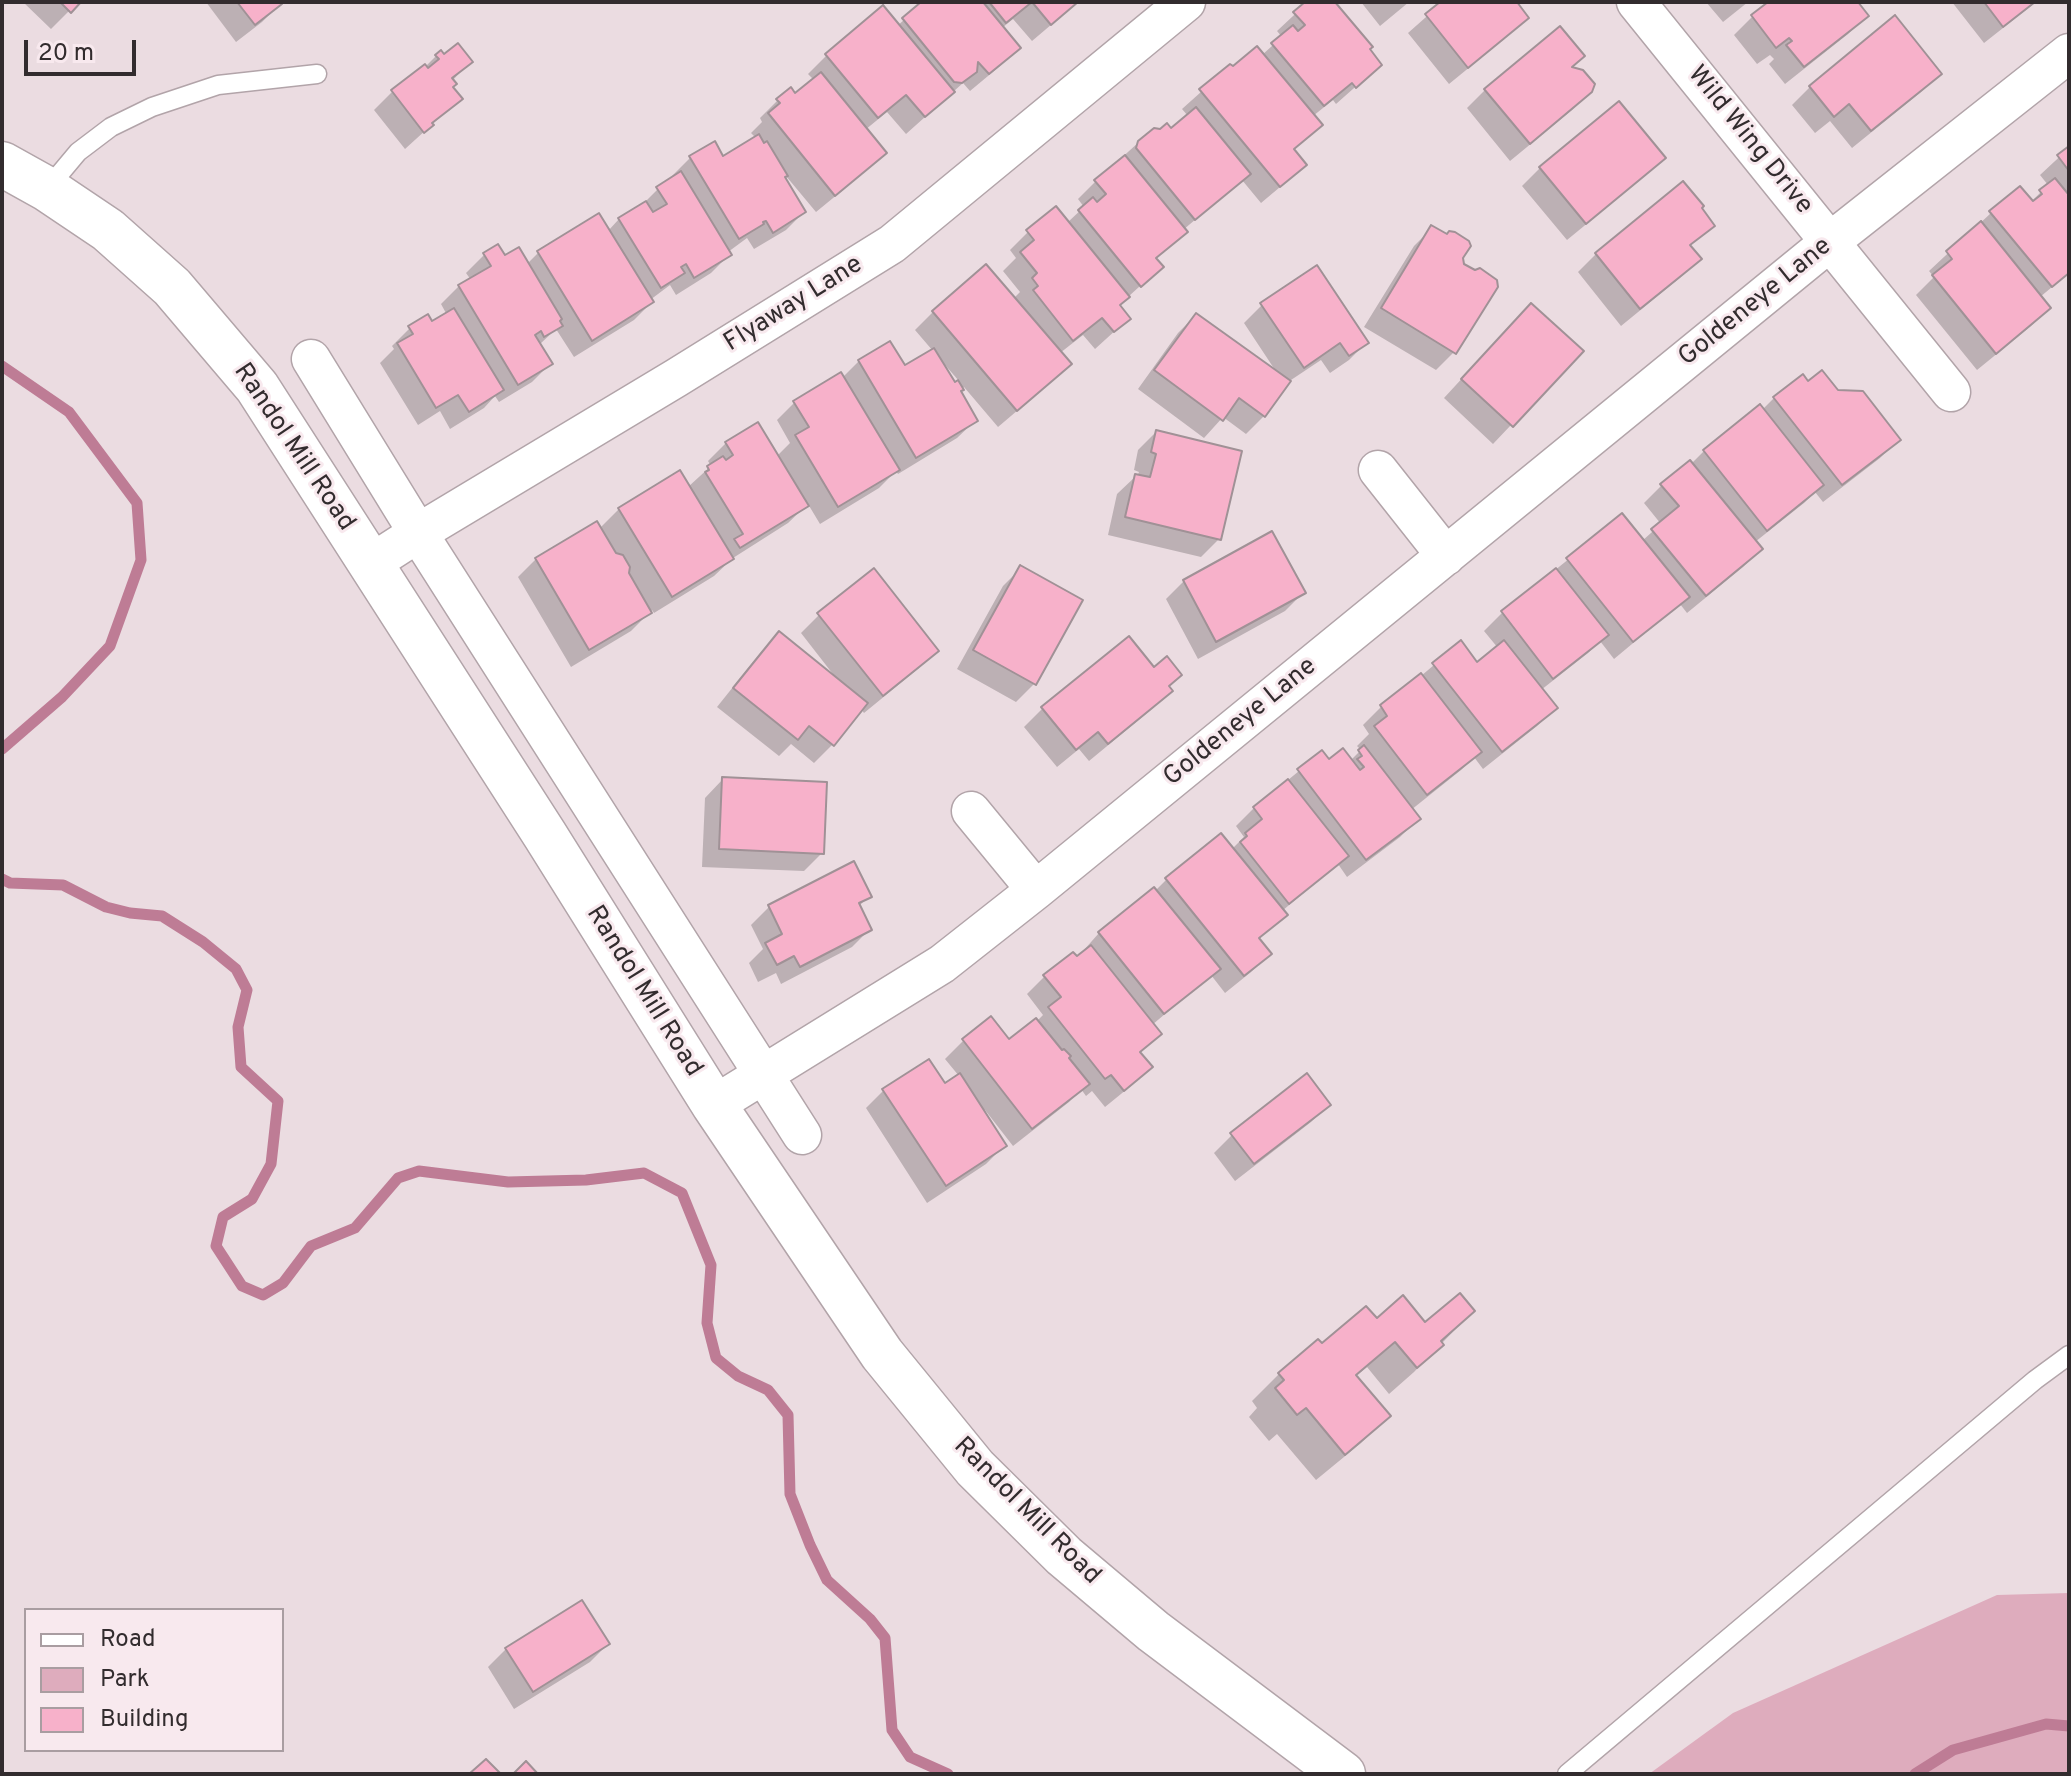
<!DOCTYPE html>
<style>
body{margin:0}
#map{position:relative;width:2071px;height:1776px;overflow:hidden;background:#ebdce1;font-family:Overpass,sans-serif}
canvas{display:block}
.frame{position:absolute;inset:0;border:4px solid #322c2e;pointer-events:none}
.legend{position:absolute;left:24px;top:1608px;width:260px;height:144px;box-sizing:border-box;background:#f8e9ee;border:2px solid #a99da1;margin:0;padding:10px 14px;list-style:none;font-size:24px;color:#322c2e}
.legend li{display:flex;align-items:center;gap:16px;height:40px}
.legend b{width:40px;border:2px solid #a99da1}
.scale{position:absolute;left:24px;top:40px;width:112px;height:36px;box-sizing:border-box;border:4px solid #322c2e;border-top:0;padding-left:10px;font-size:24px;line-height:28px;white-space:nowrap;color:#322c2e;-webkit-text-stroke:6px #f8e9ee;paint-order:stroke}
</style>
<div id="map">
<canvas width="2071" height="1776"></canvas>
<div class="frame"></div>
<ul class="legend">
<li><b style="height:10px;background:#fff"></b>Road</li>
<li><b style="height:22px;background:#deacbd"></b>Park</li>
<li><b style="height:22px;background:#f7b1ca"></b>Building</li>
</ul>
<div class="scale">20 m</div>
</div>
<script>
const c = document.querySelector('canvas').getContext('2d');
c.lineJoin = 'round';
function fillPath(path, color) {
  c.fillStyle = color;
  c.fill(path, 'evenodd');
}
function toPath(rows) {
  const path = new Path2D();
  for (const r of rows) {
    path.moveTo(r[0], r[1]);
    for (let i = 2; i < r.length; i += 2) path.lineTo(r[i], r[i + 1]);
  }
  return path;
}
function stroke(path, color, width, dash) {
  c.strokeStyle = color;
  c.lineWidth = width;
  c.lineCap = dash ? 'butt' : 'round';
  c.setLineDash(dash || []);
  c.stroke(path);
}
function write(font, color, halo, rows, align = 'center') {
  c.font = font + ' Overpass,sans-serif';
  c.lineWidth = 6;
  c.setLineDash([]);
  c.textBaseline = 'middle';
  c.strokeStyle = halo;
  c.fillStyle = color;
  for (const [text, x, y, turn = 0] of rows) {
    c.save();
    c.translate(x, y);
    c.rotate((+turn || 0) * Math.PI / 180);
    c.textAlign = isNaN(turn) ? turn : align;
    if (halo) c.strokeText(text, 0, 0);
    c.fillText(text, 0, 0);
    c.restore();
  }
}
const green = toPath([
 [2069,1593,2069,1774,1649,1774,1733,1713,1997,1595]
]);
const shadow = toPath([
 [23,2,78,2,51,29],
 [206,2,278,2,280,4,262,22,236,42],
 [925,2,1078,2,1032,41,1013,19,1002,28,1018,48,1000,66,970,91,963,83,906,134,887,112,865,130,884,153,866,171,816,212,781,170,779,172,804,212,786,230,754,249,747,238,728,252,729,255,711,273,676,295,670,285,650,300,652,302,634,320,574,357,556,329,539,345,550,364,532,382,499,402,495,396,484,408,450,429,440,411,418,425,380,363,394,349,392,346,410,328,431,324,447,315,441,304,459,286,471,280,466,273,484,255,527,264,538,253,608,231,619,219,640,207,658,189,674,179,672,176,690,158,723,158,756,138,751,133,762,122,760,118,778,100,795,95,814,80,808,74,826,56,883,8,897,26],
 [1308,2,1332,2,1380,65,1336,104,1333,100,1313,116,1321,125,1293,151,1304,164,1286,182,1261,203,1242,180,1183,230,1185,232,1155,260,1161,267,1118,306,1128,319,1095,349,1083,335,1060,353,1051,382,998,427,964,387,959,392,976,420,957,438,898,474,896,471,879,488,820,524,808,504,788,523,733,558,714,576,654,613,652,610,631,631,571,667,518,577,536,559,599,529,619,509,688,487,711,466,708,461,726,443,777,456,790,443,777,420,795,402,842,378,859,361,904,368,933,351,915,330,933,312,1013,299,1020,292,1003,271,1016,258,1010,250,1028,232,1067,223,1084,207,1078,199,1096,181,1139,142,1171,131,1188,116,1182,109,1230,66,1232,69,1262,55,1282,37,1277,31],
 [946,366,959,381,954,384,944,367],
 [1361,2,1409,2,1380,26],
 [1443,2,1514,2,1527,17,1509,35,1449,84,1408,33],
 [1706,2,1748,2,1723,22],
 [1771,2,1855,2,1866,16,1848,34,1785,84,1769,64,1774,59,1770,55,1757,64,1734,35,1752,17],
 [1952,2,2036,2,1984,43],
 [1895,18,1939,74,1921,92,1852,148,1830,121,1815,133,1792,105,1810,87],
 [436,56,470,62,452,81,451,87,460,99,405,149,374,110,392,92,425,67],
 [1570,68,1591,91,1572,110,1510,161,1467,108,1485,90],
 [2069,148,2069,273,2040,297,2049,308,2031,326,1977,370,1916,295,1934,277,1929,271,1991,213,2031,202,2048,185,2040,175],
 [1663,158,1645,176,1567,240,1522,186,1540,168],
 [1699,208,1712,225,1689,247,1699,259,1681,277,1621,326,1578,272,1596,254],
 [1432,228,1454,352,1436,370,1364,327,1414,246],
 [1262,305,1367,342,1349,360,1330,373,1321,360,1288,382,1264,416,1246,434,1223,417,1204,438,1138,389,1178,333,1196,315,1277,373,1244,323],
 [1513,323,1581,351,1493,444,1444,398],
 [1808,384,1838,392,1898,440,1880,458,1823,502,1815,492,1804,503,1755,542,1761,549,1743,567,1687,613,1680,604,1614,659,1600,641,1588,653,1541,690,1555,708,1537,726,1483,769,1474,757,1461,770,1411,810,1418,819,1400,837,1347,877,1338,864,1282,911,1285,914,1258,940,1269,954,1251,972,1225,993,1211,975,1152,1025,1159,1034,1139,1054,1150,1067,1132,1085,1105,1107,1092,1091,1086,1096,1081,1089,1069,1102,1013,1146,985,1110,983,1112,1004,1146,986,1164,927,1203,866,1108,884,1090,944,1086,959,1076,945,1059,963,1041,991,1019,1009,1042,1036,1022,1043,1015,1027,994,1045,976,1076,959,1099,933,1155,891,1167,879,1232,849,1244,837,1236,826,1254,808,1299,771,1329,761,1350,761,1361,750,1357,746,1369,734,1363,725,1381,707,1421,676,1460,643,1477,665,1498,648,1484,631,1502,613,1622,516,1642,541,1661,524,1644,503,1662,485,1691,464,1704,451,1762,410,1774,398],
 [1156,432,1219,539,1201,557,1108,535,1117,494,1136,476,1137,477,1139,472,1134,470,1138,450],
 [1021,568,1034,684,1016,702,957,669,1003,586],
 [1184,581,1303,593,1285,611,1198,659,1166,599],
 [819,615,937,650,919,668,864,713,861,709,832,745,814,763,791,744,779,756,717,707,761,652,779,634,836,678,801,633],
 [1128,639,1170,691,1152,709,1089,761,1079,749,1057,767,1024,727,1042,709],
 [723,779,822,853,804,871,702,867,705,798],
 [869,896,858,907,870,929,852,947,781,984,776,973,758,982,749,963,763,949,751,925,769,907],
 [1329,1104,1311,1122,1235,1181,1214,1153,1232,1135],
 [1473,1311,1414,1372,1389,1394,1367,1367,1355,1377,1388,1416,1361,1443,1316,1480,1277,1434,1269,1441,1249,1417,1257,1408,1252,1401,1279,1374,1318,1342,1321,1346,1376,1321,1425,1325],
 [608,1644,590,1662,514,1709,488,1667,506,1649]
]);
const stream = toPath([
 [2,366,69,412,137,503,141,560,110,646,62,697,2,749],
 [2,879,10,883,63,885,106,907,130,913,162,916,203,942,236,969,247,990,238,1027,241,1067,278,1101,271,1164,252,1199,223,1217,216,1246,242,1286,263,1295,283,1283,311,1246,355,1228,398,1178,419,1171,508,1182,586,1180,644,1173,682,1193,711,1265,707,1323,716,1358,738,1376,768,1390,788,1415,790,1494,810,1545,827,1580,870,1619,885,1638,892,1730,910,1757,948,1774],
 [1915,1774,1953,1750,2046,1724,2069,1726]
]);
const building = toPath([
 [60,2,81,2,71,13,60,2],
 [237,2,281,2,282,4,255,25,237,2],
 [921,2,983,2,1021,48,989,74,978,62,977,72,962,83,954,82,902,18,921,2],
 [989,2,1078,2,1051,25,1032,2,1006,23,989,2],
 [1305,2,1335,2,1373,47,1370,49,1382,65,1356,88,1352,83,1324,106,1271,43,1293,25,1298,31,1305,25,1293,12,1305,2],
 [1440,2,1517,2,1529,18,1468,68,1425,14,1440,2],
 [1768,2,1858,2,1869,16,1804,67,1786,45,1792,41,1789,38,1776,48,1751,15,1768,2],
 [1984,2,2035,2,2003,27,1984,2],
 [883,5,955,92,925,117,906,95,878,118,825,54,883,5],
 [1895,15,1942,74,1871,131,1849,104,1834,117,1809,86,1895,15],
 [1560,26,1585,56,1572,67,1583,70,1595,84,1592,92,1530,144,1484,89,1560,26],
 [458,43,473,62,452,78,457,84,453,87,463,99,432,123,434,125,424,133,391,90,425,64,428,68,439,59,435,55,441,50,444,54,458,43],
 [1257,46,1323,125,1294,149,1307,165,1280,187,1199,89,1230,64,1233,66,1257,46],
 [821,72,887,153,835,196,768,113,780,103,776,99,791,87,795,93,821,72],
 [1619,101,1666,158,1586,224,1539,167,1619,101],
 [1196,107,1251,174,1195,220,1136,148,1138,141,1154,128,1160,129,1167,123,1171,128,1196,107],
 [759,134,764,143,767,141,788,176,785,177,806,212,773,233,766,221,763,222,764,224,739,239,689,156,715,141,723,156,759,134],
 [2069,146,2069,171,2057,155,2069,146],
 [1125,155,1188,232,1156,258,1164,267,1141,287,1078,210,1093,197,1097,202,1106,194,1094,180,1125,155],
 [681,171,732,255,694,278,686,264,681,267,685,273,661,288,618,218,646,201,653,212,667,204,656,187,681,171],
 [2055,178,2069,195,2069,273,2052,287,1989,211,2020,186,2033,201,2042,194,2039,190,2055,178],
 [1683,181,1704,206,1702,208,1715,226,1690,245,1702,259,1640,309,1595,253,1683,181],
 [1056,206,1130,297,1120,305,1131,319,1114,332,1102,318,1073,341,1033,290,1038,286,1032,278,1037,273,1020,252,1034,240,1026,230,1056,206],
 [599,213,654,302,592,341,537,251,599,213],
 [1981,221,2051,308,1996,354,1932,275,1952,259,1946,251,1981,221],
 [1431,225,1447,234,1449,231,1455,232,1469,241,1471,246,1463,258,1464,264,1475,270,1480,268,1497,280,1498,287,1456,354,1381,308,1431,225],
 [498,244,505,255,519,247,562,319,560,321,563,326,544,337,541,331,535,335,553,364,518,385,458,285,491,266,483,253,498,244],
 [986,264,1072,364,1017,411,932,311,986,264],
 [1317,265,1369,343,1349,356,1340,343,1304,368,1260,303,1317,265],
 [1531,303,1584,351,1513,427,1461,379,1531,303],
 [454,308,504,390,469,412,458,395,436,408,397,343,413,334,408,326,428,314,432,321,454,308],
 [1196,313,1291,381,1265,417,1239,398,1223,421,1154,370,1196,313],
 [890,341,905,365,934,348,955,382,958,380,964,390,961,391,978,421,916,458,858,360,890,341],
 [1822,370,1838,390,1863,391,1901,440,1842,485,1773,397,1803,374,1808,381,1822,370],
 [841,372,900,470,838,507,795,435,809,427,793,401,841,372],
 [1760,404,1824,485,1767,531,1703,450,1760,404],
 [758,422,809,506,740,548,734,539,743,534,705,472,709,470,707,466,723,456,726,460,733,455,725,442,758,422],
 [1156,430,1242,451,1221,540,1125,517,1135,474,1150,477,1156,454,1151,452,1156,430],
 [1690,460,1763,549,1706,596,1651,529,1679,506,1660,484,1690,460],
 [680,470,734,559,672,597,618,508,680,470],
 [1622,513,1690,597,1633,642,1566,558,1622,513],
 [597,521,616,553,623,555,630,567,629,573,652,613,589,650,535,558,597,521],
 [1272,531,1306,593,1216,642,1183,580,1272,531],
 [1020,565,1083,600,1036,685,973,650,1020,565],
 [874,568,939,651,883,696,817,613,874,568],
 [1556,568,1609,635,1553,679,1501,611,1556,568],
 [779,631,868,703,834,746,809,726,798,740,733,688,779,631],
 [1129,636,1154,667,1167,656,1182,675,1169,686,1173,691,1108,744,1098,732,1076,750,1041,707,1129,636],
 [1461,640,1477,662,1504,640,1558,708,1502,752,1432,663,1461,640],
 [1421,673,1482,752,1427,795,1374,726,1387,716,1380,705,1421,673],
 [1364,745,1421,819,1366,860,1297,769,1322,750,1329,759,1343,748,1360,770,1364,767,1357,759,1362,756,1358,750,1364,745],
 [722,777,827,782,824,854,719,849,722,777],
 [1288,779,1349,856,1289,904,1240,842,1247,836,1245,833,1262,819,1253,807,1288,779],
 [1221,833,1288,915,1259,938,1272,954,1244,976,1165,878,1221,833],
 [854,861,872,897,859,903,872,930,800,967,794,956,777,965,765,943,782,934,768,905,854,861],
 [1154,887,1221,969,1164,1014,1098,932,1154,887],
 [1091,945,1162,1034,1140,1052,1153,1067,1124,1091,1111,1075,1105,1079,1048,1007,1061,997,1043,975,1073,952,1077,956,1091,945],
 [991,1016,1009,1039,1036,1018,1062,1050,1064,1049,1071,1056,1069,1058,1090,1084,1032,1129,962,1039,991,1016],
 [929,1059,945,1083,960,1073,1007,1146,946,1186,882,1089,929,1059],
 [1307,1073,1331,1105,1254,1164,1230,1133,1307,1073],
 [1460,1293,1475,1311,1441,1341,1444,1345,1417,1368,1395,1342,1356,1375,1391,1416,1345,1455,1306,1408,1297,1415,1275,1388,1284,1380,1278,1373,1318,1339,1322,1343,1366,1306,1377,1318,1403,1295,1425,1322,1460,1293],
 [582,1600,610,1644,533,1692,505,1648,582,1600],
 [486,1759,501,1774,469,1774,486,1759],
 [526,1761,538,1774,513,1774,526,1761]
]);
const lane = toPath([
 [47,189,78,152,111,127,152,107,218,85,317,74],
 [1567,1774,2035,1380,2069,1355]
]);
const street = toPath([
 [1636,2,1951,392],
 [311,359,418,533,802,1135],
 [1378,470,1446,556],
 [370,564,418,533,676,378,892,244,1186,2],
 [971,811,1036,890],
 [714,1105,942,964,1036,890,1831,241,2069,53]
]);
const secondary = toPath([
 [2,164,47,189,108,230,172,287,257,387,545,835,714,1105,882,1354,975,1468,1064,1556,1153,1631,1343,1774]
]);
const streetNames = [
 ["Wild Wing Drive",1749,141,51],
 ["Goldeneye Lane",1756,303,-39],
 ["Flyaway Lane",794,305,-32],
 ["Randol Mill Road",293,448,56],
 ["Goldeneye Lane",1241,723,-39],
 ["Randol Mill Road",643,992,58],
 ["Randol Mill Road",1026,1512,45]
];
fillPath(green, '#deacbd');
fillPath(shadow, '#0003');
stroke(stream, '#be7c95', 11);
fillPath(building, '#f7b1ca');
stroke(building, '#a09196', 2);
stroke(lane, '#b2a4a9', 21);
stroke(street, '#b2a4a9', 41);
stroke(secondary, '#b2a4a9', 47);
stroke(lane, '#fff', 18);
stroke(street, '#fff', 38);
stroke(secondary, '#fff', 44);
write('26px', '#322c2e', '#f8e9ee', streetNames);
</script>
